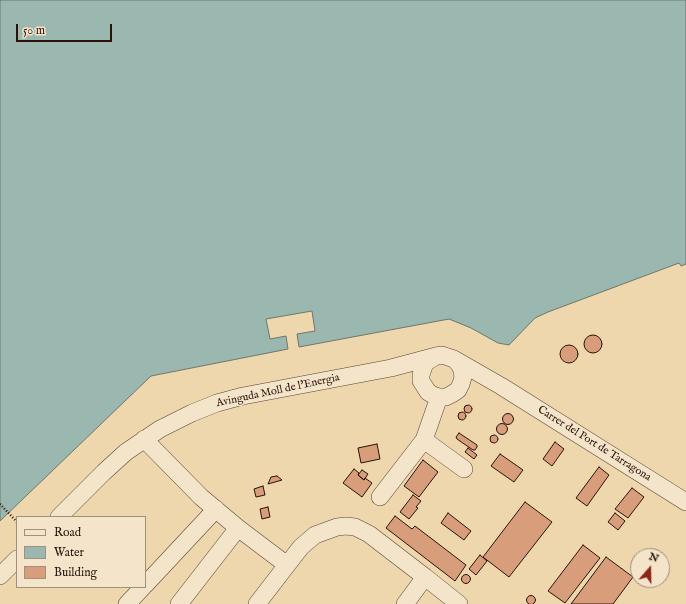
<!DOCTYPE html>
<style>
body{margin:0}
#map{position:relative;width:686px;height:604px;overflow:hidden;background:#eed6ad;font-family:"IM FELL English",serif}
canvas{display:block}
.legend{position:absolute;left:16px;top:516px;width:130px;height:72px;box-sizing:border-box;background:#f4e4ca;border:1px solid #a3907c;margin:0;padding:5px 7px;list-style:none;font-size:12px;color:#291208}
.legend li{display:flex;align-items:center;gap:8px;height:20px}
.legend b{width:20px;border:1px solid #a3907c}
.north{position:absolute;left:630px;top:548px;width:40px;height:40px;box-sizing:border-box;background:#f4e4ca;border:1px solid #a3907c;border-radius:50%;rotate:20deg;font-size:11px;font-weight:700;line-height:16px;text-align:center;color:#291208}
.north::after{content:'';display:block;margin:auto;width:14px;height:18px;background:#8f2418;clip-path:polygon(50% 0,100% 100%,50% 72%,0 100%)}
.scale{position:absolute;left:16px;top:24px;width:96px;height:18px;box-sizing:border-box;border:2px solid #291208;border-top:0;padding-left:5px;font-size:12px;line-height:14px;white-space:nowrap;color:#291208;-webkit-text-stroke:3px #f4e4ca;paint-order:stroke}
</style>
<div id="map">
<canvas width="686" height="604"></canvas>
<ul class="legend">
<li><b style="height:5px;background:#f4e4ca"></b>Road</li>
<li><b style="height:11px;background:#9ab8af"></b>Water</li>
<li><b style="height:11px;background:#d89d7b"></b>Building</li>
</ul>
<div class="north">N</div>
<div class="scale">50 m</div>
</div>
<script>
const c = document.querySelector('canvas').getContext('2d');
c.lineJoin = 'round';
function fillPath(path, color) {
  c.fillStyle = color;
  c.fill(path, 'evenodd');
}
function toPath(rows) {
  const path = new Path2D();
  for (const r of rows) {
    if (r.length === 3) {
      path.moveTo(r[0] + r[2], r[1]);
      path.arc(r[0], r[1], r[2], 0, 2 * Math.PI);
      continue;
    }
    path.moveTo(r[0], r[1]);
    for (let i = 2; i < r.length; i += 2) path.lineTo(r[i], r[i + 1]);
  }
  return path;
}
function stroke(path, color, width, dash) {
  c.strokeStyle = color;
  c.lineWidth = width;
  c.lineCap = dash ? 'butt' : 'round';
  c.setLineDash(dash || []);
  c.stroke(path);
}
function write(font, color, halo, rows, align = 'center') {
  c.font = font + ' "IM FELL English",serif';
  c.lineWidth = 3;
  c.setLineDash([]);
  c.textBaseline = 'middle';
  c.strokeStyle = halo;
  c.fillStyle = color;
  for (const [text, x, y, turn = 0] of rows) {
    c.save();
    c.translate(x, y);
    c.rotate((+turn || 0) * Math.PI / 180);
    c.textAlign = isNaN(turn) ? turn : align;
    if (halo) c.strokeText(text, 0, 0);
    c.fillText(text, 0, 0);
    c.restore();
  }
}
const water = toPath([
 [0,0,686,0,686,264,681,266,679,263,548,312,535,318,509,345,498,343,471,328,449,319,299,347,297,334,315,331,312,311,266,319,270,339,286,336,288,349,151,376,0,521,0,0]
]);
const building = toPath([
 [593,344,9],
 [569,354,9],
 [468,409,4],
 [462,416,4],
 [508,419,5.5],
 [502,429,5.5],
 [459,433,477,445,477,447,475,450,473,450,457,439,456,437,459,433],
 [494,439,4],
 [555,442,564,449,552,466,543,459,555,442],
 [377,444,380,459,361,463,358,448,377,444],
 [468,448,477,455,474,459,465,452,468,448],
 [500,454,523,470,514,482,491,466,500,454],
 [423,460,438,472,419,497,404,486,423,460],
 [599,467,609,475,587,506,576,498,599,467],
 [354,469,359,473,358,475,364,480,365,478,372,483,362,497,343,483,354,469],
 [362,470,368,474,364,480,358,475,362,470],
 [277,476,282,480,268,484,271,477,277,476],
 [263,486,265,495,256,497,254,489,263,486],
 [632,488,644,497,628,518,615,509,632,488],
 [413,495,421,501,416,507,418,508,409,519,400,512,413,495],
 [525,502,552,522,509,577,483,557,525,502],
 [268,507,270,517,262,519,260,509,268,507],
 [448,513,471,531,464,540,441,523,448,513],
 [615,513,625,521,618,530,608,522,615,513],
 [395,516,412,529,415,526,466,565,455,581,386,528,395,516],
 [583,545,600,558,565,603,548,591,583,545],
 [480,555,487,561,476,575,469,569,480,555],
 [606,557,633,577,613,604,571,604,606,557],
 [466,579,4.5],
 [531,600,4.5]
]);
const path = toPath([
 [0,504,17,522]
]);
const minor = toPath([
 [454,359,501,386,686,502],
 [144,439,201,497,238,528,287,565,301,547,315,535,337,527,346,526,355,527,369,534,425,577,405,604],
 [424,440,464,469],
 [380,497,424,440,439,397],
 [59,517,104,472,126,452,160,429,192,413,217,403,243,396,391,368,436,356,442,355,454,359,459,364,462,370,463,377,461,384,458,390,452,394,446,397,439,397,433,395,428,392,421,381,421,375,425,363,436,356],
 [0,576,17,559],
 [425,577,459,604],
 [145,585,216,509],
 [127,604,143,587],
 [179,604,238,528],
 [257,604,287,565]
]);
const streetNames = [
 ["Avinguda Moll de l'Energia",278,391,-12],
 ["Carrer del Port de Tarragona",594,444,32]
];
fillPath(water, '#9ab8af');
stroke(water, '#6d766c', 1);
fillPath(building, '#d89d7b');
stroke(building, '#291208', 1);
stroke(minor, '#5a4331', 18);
stroke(path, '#291208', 2.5, [1, 2]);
stroke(minor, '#f4e4ca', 17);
write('11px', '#291208', '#f4e4ca', streetNames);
</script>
